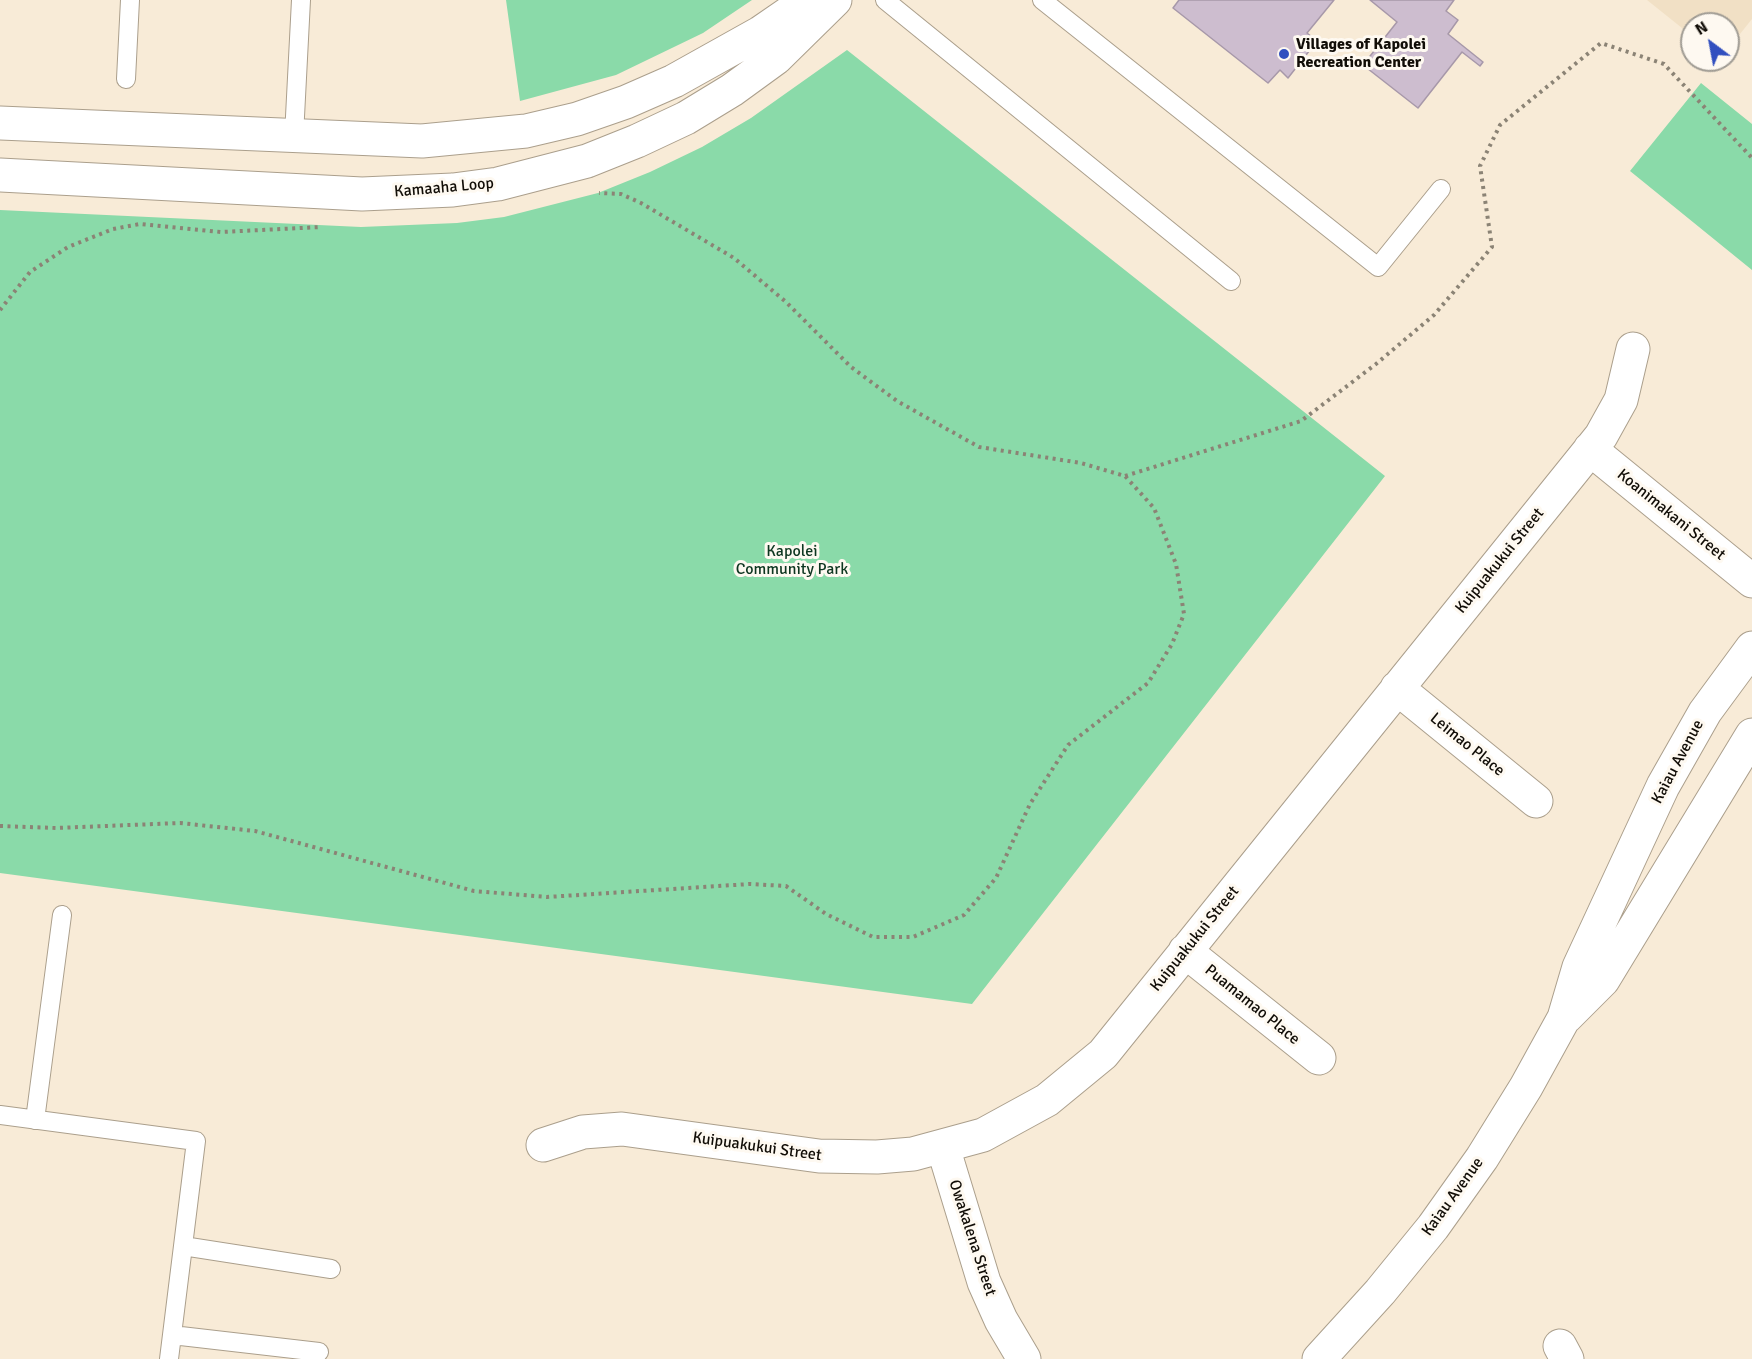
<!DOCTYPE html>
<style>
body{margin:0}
#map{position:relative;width:1752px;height:1359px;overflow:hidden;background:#f8ebd7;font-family:Signika,sans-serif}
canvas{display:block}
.north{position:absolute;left:1680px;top:12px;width:60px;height:60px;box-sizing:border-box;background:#fef9f1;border:2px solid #9f9b93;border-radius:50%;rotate:328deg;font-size:16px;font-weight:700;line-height:24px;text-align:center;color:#110d07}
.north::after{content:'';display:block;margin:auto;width:21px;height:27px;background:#314fbf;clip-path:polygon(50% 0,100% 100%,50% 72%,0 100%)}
</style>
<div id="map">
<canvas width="1752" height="1359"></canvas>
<div class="north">N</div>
</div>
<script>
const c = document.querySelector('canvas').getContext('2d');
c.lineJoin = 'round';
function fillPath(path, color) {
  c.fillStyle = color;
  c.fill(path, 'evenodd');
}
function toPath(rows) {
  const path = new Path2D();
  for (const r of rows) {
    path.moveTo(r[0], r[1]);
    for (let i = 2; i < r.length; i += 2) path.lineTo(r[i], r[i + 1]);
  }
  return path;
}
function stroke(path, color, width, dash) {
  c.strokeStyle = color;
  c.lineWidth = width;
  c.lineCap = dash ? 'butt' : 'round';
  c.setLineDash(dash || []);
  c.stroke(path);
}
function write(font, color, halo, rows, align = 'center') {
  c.font = font + ' Signika,sans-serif';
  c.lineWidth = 6;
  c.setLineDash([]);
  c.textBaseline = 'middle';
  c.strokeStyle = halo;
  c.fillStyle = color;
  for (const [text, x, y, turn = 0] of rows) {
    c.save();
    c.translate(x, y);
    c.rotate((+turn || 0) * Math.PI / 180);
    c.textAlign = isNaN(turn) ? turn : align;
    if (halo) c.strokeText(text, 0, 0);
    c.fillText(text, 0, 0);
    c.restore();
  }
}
const built = toPath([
 [1647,0,1752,0,1752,19,1728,49,1728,24,1692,24,1692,36]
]);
const green = toPath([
 [506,0,752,0,703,33,616,75,520,101],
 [847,50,1385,476,972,1004,0,873,0,210,361,227,457,223,504,217,598,193,650,172,702,147,751,118],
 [1701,83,1752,124,1752,270,1630,171]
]);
const building = toPath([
 [1179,0,1334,0,1307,33,1317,41,1288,78,1280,70,1268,83,1173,8,1179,0],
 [1370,0,1454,0,1446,11,1458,20,1448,34,1483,62,1480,66,1462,52,1418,108,1363,65,1397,22,1370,0]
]);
const path = toPath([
 [0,310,30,272,68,247,113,229,140,224,221,232,322,227],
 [1125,476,1301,421,1376,364,1434,315,1492,247,1480,166,1500,125,1601,43,1664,64,1752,158],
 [0,826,56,828,180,823,255,831,474,891,547,897,750,884,786,886,826,914,873,937,913,937,964,915,996,878,1030,804,1068,745,1148,683,1172,644,1184,614,1176,564,1154,508,1125,476,1081,463,979,447,897,401,851,367,786,302,734,258,641,203,621,194,599,193]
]);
const service = toPath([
 [885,0,1231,281],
 [1042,0,1378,267,1441,189],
 [126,79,130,0],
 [294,136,301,0],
 [0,1115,196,1141,169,1359],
 [35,1120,62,915],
 [183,1246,331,1269],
 [172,1335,319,1352]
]);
const minor = toPath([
 [1590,449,1752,581],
 [1397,688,1536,801],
 [1185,951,1319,1058],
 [543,1145,583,1132,622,1129,819,1156,877,1157,913,1154,983,1135,1047,1100,1103,1054,1601,436,1621,400,1633,349],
 [943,1147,984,1282,1001,1320,1024,1359],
 [1560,1346,1567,1359]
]);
const tertiary = toPath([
 [0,123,422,141,526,131,577,119,626,102,674,81,760,33,808,0],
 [0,175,362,194,453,190,498,184,587,161,637,141,686,118,732,90,776,58,835,0],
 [1566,1017,1603,980,1752,735],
 [1319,1359,1380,1292,1433,1227,1482,1158,1526,1087,1564,1018,1579,967,1663,786,1705,712,1752,648]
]);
const markers = [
 [1284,54,6,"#314fbf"]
];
const poiNames = [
 ["Villages of Kapolei",1296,45],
 ["Recreation Center",1296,63]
];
const streetNames = [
 ["Kamaaha Loop",444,188,-5],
 ["Koanimakani Street",1671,515,39],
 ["Kuipuakukui Street",1500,561,-51],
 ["Leimao Place",1467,745,39],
 ["Kaiau Avenue",1678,762,-62],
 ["Kuipuakukui Street",1195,939,-51],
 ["Puamamao Place",1252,1005,39],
 ["Kuipuakukui Street",757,1147,8],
 ["Kaiau Avenue",1453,1197,-54],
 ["Owakalena Street",972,1238,72]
];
const parkNames = [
 ["Kapolei",792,552],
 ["Community Park",792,570]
];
fillPath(built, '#f1e0c5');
fillPath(green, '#8adaa9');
fillPath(building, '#cdbdcf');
stroke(building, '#a798a9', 1.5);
stroke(service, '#ab9f8c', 20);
stroke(minor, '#ab9f8c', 35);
stroke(tertiary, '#ab9f8c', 35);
stroke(path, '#8b8375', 4, [3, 4.5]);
stroke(service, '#fff', 18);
stroke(minor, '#fff', 33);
stroke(tertiary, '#fff', 33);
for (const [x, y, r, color] of markers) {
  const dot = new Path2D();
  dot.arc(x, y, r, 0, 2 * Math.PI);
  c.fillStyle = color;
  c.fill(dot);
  stroke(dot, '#fef9f1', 2);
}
write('bold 16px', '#110d07', '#fef9f1', poiNames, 'left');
write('16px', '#110d07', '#fef9f1', streetNames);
write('16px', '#0d3620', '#fef9f1', parkNames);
</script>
